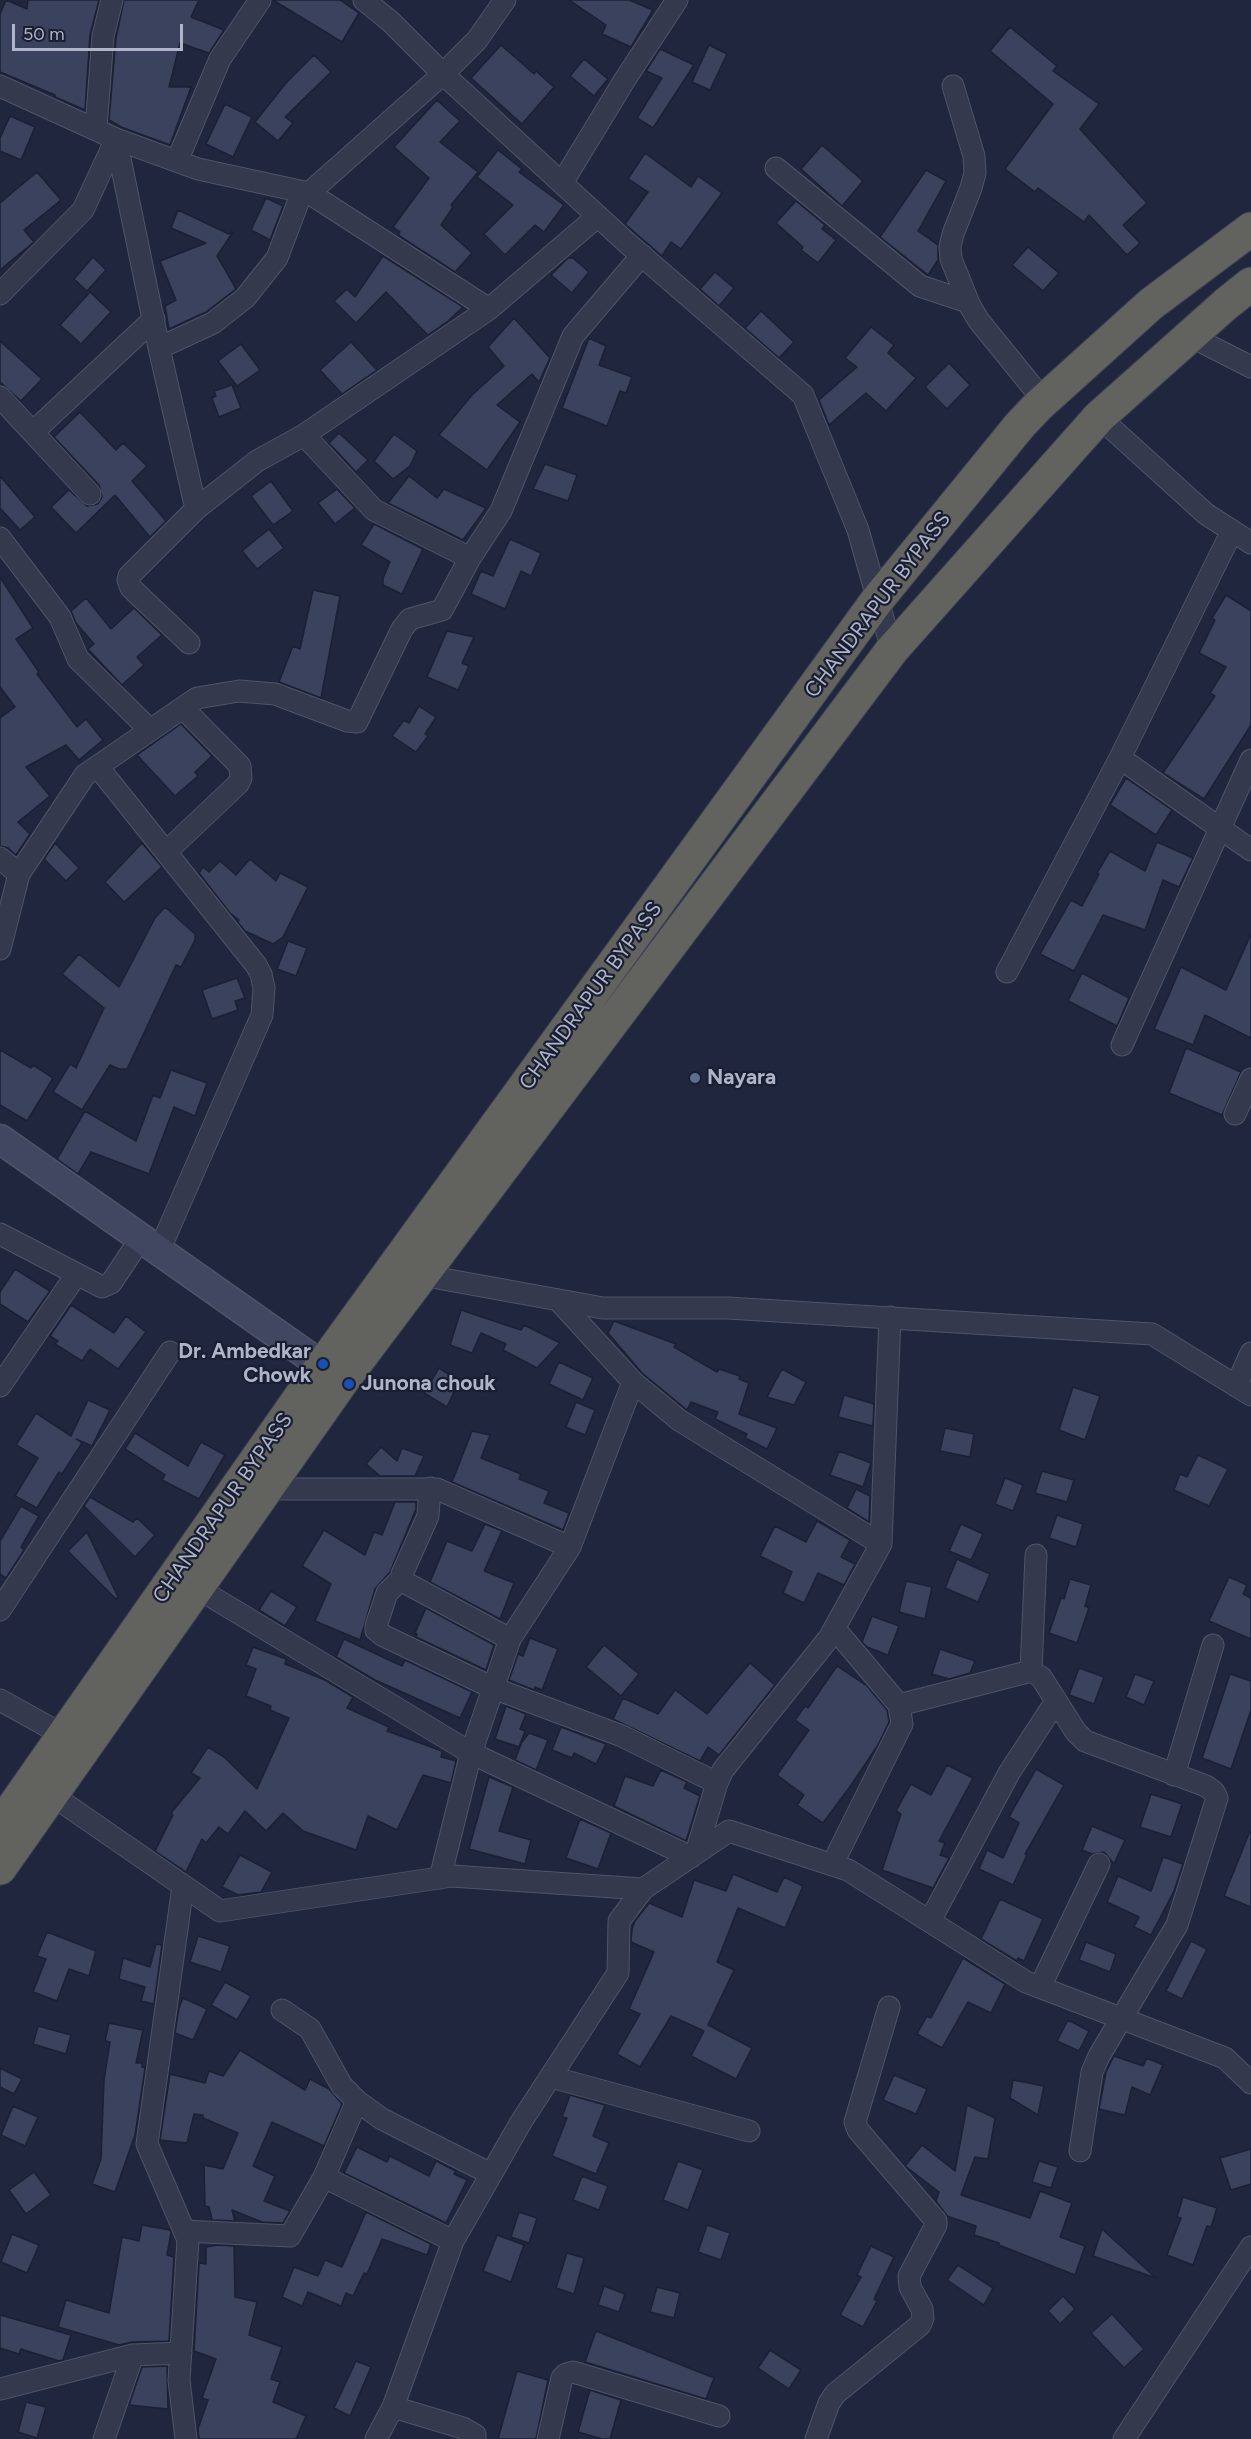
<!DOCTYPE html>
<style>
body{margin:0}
#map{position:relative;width:1251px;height:2439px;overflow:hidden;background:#20263d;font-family:Figtree,sans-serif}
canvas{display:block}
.scale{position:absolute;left:12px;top:24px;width:171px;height:27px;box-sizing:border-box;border:3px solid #afb4c9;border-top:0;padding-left:8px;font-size:18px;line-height:21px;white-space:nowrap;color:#afb4c9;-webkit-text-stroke:4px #191e32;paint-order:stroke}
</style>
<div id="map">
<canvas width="1251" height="2439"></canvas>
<div class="scale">50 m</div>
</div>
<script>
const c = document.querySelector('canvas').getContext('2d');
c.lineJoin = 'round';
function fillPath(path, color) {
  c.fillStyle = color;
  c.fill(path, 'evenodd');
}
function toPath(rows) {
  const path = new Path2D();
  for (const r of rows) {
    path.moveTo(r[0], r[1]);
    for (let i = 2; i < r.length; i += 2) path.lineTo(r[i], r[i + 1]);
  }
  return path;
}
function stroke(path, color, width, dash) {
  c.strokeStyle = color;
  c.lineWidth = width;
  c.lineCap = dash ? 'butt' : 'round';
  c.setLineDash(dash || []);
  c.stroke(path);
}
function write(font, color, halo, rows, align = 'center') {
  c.font = font + ' Figtree,sans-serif';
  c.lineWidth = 4.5;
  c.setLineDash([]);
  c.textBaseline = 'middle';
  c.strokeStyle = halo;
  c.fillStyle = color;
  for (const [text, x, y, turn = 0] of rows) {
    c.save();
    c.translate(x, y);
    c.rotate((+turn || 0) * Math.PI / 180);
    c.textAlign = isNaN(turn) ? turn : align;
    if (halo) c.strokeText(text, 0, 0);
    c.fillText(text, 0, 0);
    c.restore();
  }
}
const building = toPath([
 [6,0,27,9,28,0,99,0,90,35,85,110,55,97,55,95,0,72,0,14,6,0],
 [124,0,199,0,191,17,224,30,209,53,180,43,169,87,191,87,170,145,121,127,109,120,116,38,124,0],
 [273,0,340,0,359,13,342,42,273,0],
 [569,0,629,0,653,10,631,47,602,34,606,25,569,0],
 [1010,27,1057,66,1053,71,1099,104,1080,129,1147,203,1123,225,1140,243,1127,255,1089,215,1084,222,1038,188,1035,192,1005,169,1053,104,990,51,1010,27],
 [501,45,534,74,536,71,554,87,522,124,471,78,501,45],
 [709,45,727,54,710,90,692,82,709,45],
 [660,49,694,65,653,128,637,118,662,78,646,71,660,49],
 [314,55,331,72,285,117,293,123,278,141,255,122,286,83,314,55],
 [584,59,608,79,594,96,570,76,584,59],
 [437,100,460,121,440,142,478,172,451,205,453,207,441,225,472,253,455,272,398,235,400,232,393,227,429,178,394,147,437,100],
 [225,104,252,117,233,157,206,144,225,104],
 [10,116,35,127,21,160,0,151,0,138,10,116],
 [822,145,863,181,842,206,801,169,822,145],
 [498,150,522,169,519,172,564,205,544,232,535,225,505,255,484,234,513,205,477,177,498,150],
 [645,153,691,187,698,176,722,193,681,249,671,242,662,256,625,224,648,192,628,179,645,153],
 [926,170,946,181,918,231,938,245,938,260,928,275,880,237,926,170],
 [37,172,61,200,24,230,34,242,0,270,0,203,37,172],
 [266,198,283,206,270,240,251,230,266,198],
 [796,201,825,225,822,229,836,240,818,263,801,250,803,247,776,223,796,201],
 [178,210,229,234,233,232,217,256,236,289,206,312,169,329,165,306,176,300,160,261,206,243,171,228,178,210],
 [1028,247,1059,273,1043,291,1012,265,1028,247],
 [383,256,463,307,448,321,428,335,386,292,356,323,334,301,347,289,355,297,383,256],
 [93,257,106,270,87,291,74,279,93,257],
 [568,258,573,258,589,272,572,293,551,275,568,258],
 [715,272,734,288,719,306,700,289,715,272],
 [90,292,111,312,81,344,60,325,90,292],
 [761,311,794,342,779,358,745,328,761,311],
 [514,318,550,358,539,382,532,374,497,405,520,422,487,470,439,435,472,395,504,366,488,347,514,318],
 [871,327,894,345,888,353,916,378,886,411,866,393,829,425,819,400,857,367,845,358,871,327],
 [589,338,606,346,599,365,632,377,626,393,620,391,607,426,562,408,589,338],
 [0,341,42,379,21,401,0,382,0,341],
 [351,342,377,370,342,394,320,370,351,342],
 [241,344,260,370,237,386,218,361,241,344],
 [949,363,970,385,947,409,925,387,949,363],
 [232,385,241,408,219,417,212,398,216,396,214,391,232,385],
 [80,412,116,450,123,443,147,466,132,481,166,521,150,537,115,495,76,533,51,507,69,490,87,506,98,504,102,497,99,485,54,437,80,412],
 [339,433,368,460,356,472,329,443,339,433],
 [394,434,417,451,410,466,393,479,374,461,394,434],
 [545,464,577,475,568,501,533,489,545,464],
 [0,476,35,517,20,530,0,508,0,476],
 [409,476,437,498,444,489,486,508,463,540,388,503,409,476],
 [271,481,293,511,273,525,251,496,271,481],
 [337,489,355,508,335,524,318,503,337,489],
 [374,524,423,549,402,594,383,585,383,578,390,562,361,545,374,524],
 [269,529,284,548,257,569,242,551,269,529],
 [510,539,541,553,531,576,521,571,505,609,471,594,481,571,493,576,510,539],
 [0,577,33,628,16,639,39,672,37,674,77,727,86,719,103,740,79,760,66,745,26,767,50,796,18,822,30,834,16,855,8,848,0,846,0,718,15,707,0,687,0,577],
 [313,590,340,596,321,698,279,682,293,646,300,649,313,590],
 [1226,595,1251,611,1251,725,1204,799,1163,773,1215,696,1210,693,1226,667,1199,653,1215,620,1212,618,1226,595],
 [86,598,111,629,134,608,162,635,137,657,144,665,122,685,88,649,94,644,76,623,71,611,86,598],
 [447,631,474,637,462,663,469,666,458,690,427,677,447,631],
 [419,706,436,717,425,734,428,736,416,752,392,736,404,720,409,723,419,706],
 [181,724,212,756,195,772,198,776,175,796,137,755,181,724],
 [1126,778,1172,810,1156,835,1110,805,1126,778],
 [1157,842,1193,858,1179,887,1163,880,1145,930,1103,915,1074,971,1040,954,1071,900,1082,906,1099,874,1097,873,1110,851,1145,871,1157,842],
 [55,843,79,868,66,881,44,859,55,843],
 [142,843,162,867,124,902,105,882,142,843],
 [250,859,276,881,280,873,308,887,283,937,273,944,245,931,237,921,239,920,230,913,199,873,203,867,209,872,220,861,236,875,250,859],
 [165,907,195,934,195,940,181,967,176,965,127,1069,119,1069,110,1065,82,1110,53,1092,70,1064,76,1068,104,1008,62,974,79,954,119,987,155,918,165,907],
 [1251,934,1251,1038,1205,1015,1193,1045,1154,1029,1181,967,1226,990,1251,934],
 [288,941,307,948,296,976,277,969,288,941],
 [1082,973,1129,998,1117,1026,1068,1001,1082,973],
 [237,978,245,998,235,1001,238,1010,212,1019,202,990,237,978],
 [1186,1048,1241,1072,1222,1115,1169,1093,1186,1048],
 [0,1050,31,1068,33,1065,53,1078,27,1121,0,1105,0,1050],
 [171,1070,207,1083,195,1116,174,1107,149,1174,91,1152,78,1174,57,1159,85,1111,136,1141,153,1095,160,1098,171,1070],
 [15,1269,50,1291,28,1322,0,1304,0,1292,15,1269],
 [71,1305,114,1333,126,1316,146,1332,118,1369,90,1349,82,1361,55,1344,58,1341,50,1336,71,1305],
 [461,1310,521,1330,524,1325,560,1343,537,1368,503,1350,506,1344,481,1333,472,1353,450,1345,461,1310],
 [614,1321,676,1344,674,1347,717,1372,719,1369,740,1376,739,1379,749,1383,739,1414,777,1428,767,1449,745,1438,747,1434,715,1419,718,1412,691,1402,687,1410,642,1373,608,1333,614,1321],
 [559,1362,593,1378,583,1400,549,1384,559,1362],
 [439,1368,459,1381,447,1407,424,1393,439,1368],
 [782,1369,806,1382,794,1405,767,1397,782,1369],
 [1073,1387,1100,1396,1085,1440,1059,1430,1073,1387],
 [844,1395,874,1404,873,1426,838,1417,844,1395],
 [88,1400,110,1410,92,1446,76,1439,82,1443,62,1474,59,1472,37,1508,15,1496,38,1458,16,1445,36,1413,71,1436,88,1400],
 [576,1402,595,1410,585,1435,566,1427,576,1402],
 [945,1428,974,1434,970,1457,940,1451,945,1428],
 [472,1431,490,1435,481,1458,521,1474,519,1479,549,1491,544,1503,569,1513,563,1530,452,1482,472,1431],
 [135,1433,188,1466,201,1442,225,1455,199,1499,162,1480,165,1475,125,1449,135,1433],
 [381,1447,397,1461,402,1448,424,1456,415,1476,380,1476,366,1464,381,1447],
 [839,1451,871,1463,863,1487,830,1475,839,1451],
 [1198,1455,1228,1469,1209,1506,1174,1490,1180,1474,1187,1477,1198,1455],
 [1042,1471,1074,1480,1067,1502,1035,1493,1042,1471],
 [1005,1478,1023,1485,1013,1511,995,1504,1005,1478],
 [856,1489,870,1496,869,1522,847,1508,856,1489],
 [90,1497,133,1522,137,1518,155,1535,135,1557,84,1506,90,1497],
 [395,1502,416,1502,416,1509,390,1572,375,1589,360,1640,315,1621,331,1584,302,1566,324,1530,365,1555,374,1532,382,1535,395,1502],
 [21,1506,39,1516,21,1547,24,1550,6,1578,0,1574,0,1541,21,1506],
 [1057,1515,1083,1524,1076,1547,1049,1538,1057,1515],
 [817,1521,850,1540,841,1557,855,1564,844,1585,818,1573,804,1603,783,1593,792,1572,760,1556,775,1526,806,1542,817,1521],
 [485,1524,502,1531,484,1571,514,1583,500,1619,430,1582,447,1541,472,1551,485,1524],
 [961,1524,983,1534,971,1560,949,1551,961,1524],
 [87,1532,118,1597,116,1599,68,1551,87,1532],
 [957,1559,990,1574,978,1602,945,1588,957,1559],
 [1229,1577,1247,1585,1243,1594,1251,1598,1251,1639,1209,1621,1229,1577],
 [1070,1579,1091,1585,1085,1606,1089,1608,1077,1643,1049,1633,1061,1598,1064,1599,1070,1579],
 [906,1581,932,1587,925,1619,899,1612,906,1581],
 [271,1591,297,1607,285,1626,259,1610,271,1591],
 [426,1608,494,1645,486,1670,416,1637,417,1634,415,1633,426,1608],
 [872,1616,899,1626,888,1655,867,1647,862,1642,872,1616],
 [530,1638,558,1649,542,1690,535,1687,534,1690,509,1680,518,1654,523,1656,530,1638],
 [344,1639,402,1666,405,1660,472,1692,460,1718,375,1680,336,1657,344,1639],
 [604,1645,639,1674,621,1696,586,1667,604,1645],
 [253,1647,286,1659,285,1664,325,1680,353,1697,347,1708,389,1727,387,1731,442,1751,441,1757,456,1761,451,1783,423,1775,397,1830,368,1816,356,1850,303,1831,283,1813,266,1831,245,1811,228,1834,219,1827,206,1843,202,1839,186,1872,155,1851,173,1815,171,1813,200,1778,191,1773,208,1747,224,1757,257,1789,289,1718,270,1710,271,1706,246,1696,256,1669,246,1665,253,1647],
 [940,1649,975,1661,970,1673,949,1679,932,1674,940,1649],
 [750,1663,775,1685,719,1755,708,1747,700,1761,613,1719,623,1698,658,1714,675,1690,707,1714,750,1663],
 [837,1666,867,1686,887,1710,889,1722,878,1745,849,1788,823,1823,797,1805,804,1795,777,1775,809,1730,795,1720,805,1706,808,1708,837,1666],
 [1079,1668,1104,1677,1094,1704,1069,1695,1079,1668],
 [1135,1674,1154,1681,1144,1705,1126,1697,1135,1674],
 [1230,1674,1251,1681,1251,1710,1231,1769,1202,1758,1230,1674],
 [506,1706,526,1714,520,1729,525,1731,519,1747,495,1739,506,1706],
 [561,1727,606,1744,596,1764,574,1753,572,1758,552,1750,561,1727],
 [529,1733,548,1740,536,1770,515,1760,522,1742,529,1733],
 [947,1765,973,1778,939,1841,945,1843,940,1855,949,1858,933,1888,882,1870,901,1814,896,1811,911,1784,931,1795,947,1765],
 [1036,1769,1064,1785,1025,1854,1027,1855,1013,1885,979,1869,987,1850,1003,1858,1019,1823,1009,1817,1036,1769],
 [661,1770,687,1782,684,1788,700,1796,686,1841,614,1806,625,1776,653,1786,661,1770],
 [489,1777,513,1787,499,1831,531,1840,525,1864,469,1849,489,1777],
 [1151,1794,1182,1804,1171,1837,1140,1827,1151,1794],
 [580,1819,611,1833,598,1869,566,1858,580,1819],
 [1092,1826,1125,1840,1114,1864,1104,1852,1092,1854,1082,1850,1092,1826],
 [1250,1831,1251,1831,1251,1907,1224,1896,1250,1831],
 [240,1855,272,1872,261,1892,238,1895,222,1887,240,1855],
 [1163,1857,1183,1864,1174,1891,1151,1935,1134,1927,1139,1917,1107,1902,1118,1876,1151,1891,1163,1857],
 [733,1874,777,1892,784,1877,803,1886,785,1928,738,1908,717,1962,734,1970,708,2025,752,2048,736,2079,691,2056,704,2031,671,2016,640,2067,617,2054,640,2014,629,2009,654,1952,631,1942,632,1929,635,1921,649,1903,682,1917,694,1880,726,1891,733,1874],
 [1000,1899,1043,1919,1024,1961,1018,1958,1017,1961,981,1939,1000,1899],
 [47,1932,96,1951,89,1976,69,1969,57,2001,33,1992,46,1959,37,1956,47,1932],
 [198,1936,230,1946,221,1972,190,1962,198,1936],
 [1191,1941,1207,1949,1182,1999,1166,1991,1191,1941],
 [1086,1942,1116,1954,1110,1972,1079,1960,1086,1942],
 [156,1944,162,1945,154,2004,141,2001,145,1987,119,1979,123,1958,150,1967,156,1944],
 [963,1958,1005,1984,991,2013,968,2002,942,2048,917,2034,927,2016,931,2018,963,1958],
 [225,1982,251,1996,237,2020,211,2005,225,1982],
 [183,1998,207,2009,193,2040,175,2033,179,2008,183,1998],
 [1068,2020,1089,2031,1079,2051,1057,2041,1068,2020],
 [109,2023,143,2030,136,2063,142,2063,142,2067,145,2068,135,2135,115,2192,92,2184,101,2159,104,2080,110,2042,105,2041,109,2023],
 [38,2026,71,2035,66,2054,33,2044,38,2026],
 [240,2050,305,2090,310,2079,329,2089,342,2104,324,2146,272,2122,253,2166,275,2176,264,2201,290,2211,283,2223,262,2222,232,2210,235,2221,212,2220,209,2207,205,2206,204,2165,223,2169,238,2133,203,2118,203,2115,194,2114,187,2143,160,2140,170,2074,205,2083,209,2071,223,2076,240,2050],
 [1114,2056,1143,2066,1147,2058,1163,2065,1150,2095,1132,2087,1125,2115,1099,2109,1106,2072,1114,2056],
 [0,2068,22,2079,14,2094,0,2087,0,2068],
 [894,2075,927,2089,916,2114,883,2100,894,2075],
 [1013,2080,1044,2086,1038,2115,1010,2098,1013,2080],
 [570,2095,605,2105,593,2136,609,2143,596,2174,552,2156,567,2118,562,2117,570,2095],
 [967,2105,995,2118,988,2159,975,2157,961,2195,1030,2218,1040,2191,1072,2203,1060,2237,1085,2246,1075,2275,999,2245,999,2243,974,2235,976,2226,947,2216,936,2201,939,2192,905,2166,922,2145,955,2171,967,2105],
 [13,2106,38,2117,25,2146,1,2135,13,2106],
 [357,2147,387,2162,390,2156,429,2176,436,2161,456,2171,454,2174,467,2180,446,2223,344,2173,357,2147],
 [1251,2149,1251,2184,1231,2190,1220,2158,1251,2149],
 [678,2161,703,2170,688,2210,663,2200,678,2161],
 [1039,2161,1058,2167,1051,2188,1032,2182,1039,2161],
 [34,2172,51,2195,26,2214,9,2190,34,2172],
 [582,2176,608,2186,599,2210,573,2200,582,2176],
 [1183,2197,1217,2208,1211,2227,1207,2226,1193,2265,1167,2255,1181,2218,1177,2217,1183,2197],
 [366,2212,431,2244,427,2255,382,2239,367,2274,364,2273,353,2296,346,2293,341,2306,308,2292,302,2306,282,2297,294,2267,318,2276,325,2260,342,2267,366,2212],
 [519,2212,537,2218,529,2243,511,2237,519,2212],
 [142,2225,170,2230,171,2233,167,2255,174,2257,169,2341,132,2342,119,2345,58,2327,66,2300,109,2313,122,2237,139,2241,142,2225],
 [707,2225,730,2233,721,2260,698,2252,707,2225],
 [1102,2229,1156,2278,1093,2256,1102,2229],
 [12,2234,39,2245,27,2273,1,2262,12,2234],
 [497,2235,524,2245,511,2282,483,2271,497,2235],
 [218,2245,234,2246,235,2297,257,2302,249,2335,282,2347,271,2379,280,2382,273,2402,306,2416,296,2439,199,2439,198,2429,208,2400,202,2398,216,2359,194,2351,199,2263,206,2264,206,2247,218,2245],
 [871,2246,894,2257,874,2299,877,2301,863,2327,840,2315,861,2277,857,2275,871,2246],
 [567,2253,584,2258,574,2294,556,2288,567,2253],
 [958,2265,993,2288,984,2305,947,2280,958,2265],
 [604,2286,625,2294,619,2312,598,2305,604,2286],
 [657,2287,680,2293,674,2318,650,2312,657,2287],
 [1063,2296,1075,2309,1060,2324,1048,2311,1063,2296],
 [1112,2314,1144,2349,1124,2368,1091,2333,1112,2314],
 [0,2315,71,2335,63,2360,59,2361,21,2349,19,2354,0,2348,0,2315],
 [596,2331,714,2378,706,2399,585,2362,596,2331],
 [770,2350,801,2370,789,2389,758,2368,770,2350],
 [356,2361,371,2367,350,2416,334,2408,356,2361],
 [167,2366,168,2409,129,2405,142,2367,167,2366],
 [517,2371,548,2380,536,2439,498,2439,517,2371],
 [590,2390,621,2400,610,2439,602,2439,578,2432,590,2390],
 [26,2402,46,2407,37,2438,18,2432,26,2402]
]);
const minor = toPath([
 [364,0,390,21,443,74,477,40,505,0],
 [0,86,116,139,159,348,196,509,257,461,304,435,489,309],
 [953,86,974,156,975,173,971,188,953,234,950,247,951,259,970,306,979,321,1044,401],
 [96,128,103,36,112,0],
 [177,161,220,59,260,0],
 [776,168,920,286,968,302],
 [562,183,624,81,677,0],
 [309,193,489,309,598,216],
 [0,294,83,210,116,139,198,169,309,193,443,74,626,242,803,395,858,530,892,650],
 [1190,336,1251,367],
 [159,348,213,323,245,298,277,258,302,192],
 [0,397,90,494],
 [1099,417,1206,514,1251,543],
 [33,432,154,319],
 [304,435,374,510,470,558],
 [1232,531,1120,758,1251,850],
 [0,538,60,617,78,659,150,730],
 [189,643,131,588,128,580,129,576,196,509],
 [98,767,256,965,261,974,264,988,262,1015,159,1251],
 [166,852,238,784,241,778,240,766,183,708],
 [0,858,19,874],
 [0,949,19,874,85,775,197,698,239,691,275,694,347,721,357,722,402,629,410,619,442,610,470,558,501,511,573,336,642,255],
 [1007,972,1120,758],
 [1122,1045,1251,760],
 [1235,1114,1251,1079],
 [0,1234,102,1287,111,1283,141,1238],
 [421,1275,603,1308,728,1308,1152,1334,1251,1395],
 [559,1301,633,1382,679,1420,881,1544],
 [0,1386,76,1275],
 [1236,1386,1251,1353],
 [430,1488,428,1516,402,1574,404,1582,510,1639],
 [266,1489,437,1489,570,1547],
 [402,1578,387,1593,376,1626,376,1630,382,1635,493,1688,622,1736,717,1783],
 [197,1588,471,1753,691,1857],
 [0,1610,170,1352],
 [1031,1671,1036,1555],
 [0,1700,74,1741],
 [899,1705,1031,1671,1041,1677,1076,1732,1085,1741,1206,1786,1214,1792,1217,1798,1177,1925,1099,2056,1092,2072,1080,2151],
 [1174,1775,1213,1645],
 [52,1795,220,1911,452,1876,643,1889,729,1831,848,1870,1026,1982,1225,2058,1251,2083],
 [696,1853,717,1783,723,1770,829,1638,881,1544,890,1317],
 [832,1865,902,1724,899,1705,835,1629],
 [440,1878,471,1753,510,1639,570,1547,633,1382],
 [183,1886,147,2144,188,2240,179,2380,186,2439],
 [930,1921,1009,1773,1056,1701],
 [1040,1987,1099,1864],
 [282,2010,310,2029,342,2086,357,2101,382,2119,491,2174],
 [551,2077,749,2131],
 [324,2177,453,2241],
 [184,2231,290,2236,324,2177,357,2101],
 [0,2389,133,2355,181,2353],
 [393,2407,463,2428,475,2435,475,2439],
 [104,2439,133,2355],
 [376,2439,393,2407,453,2241,521,2122,618,1973,619,1921,643,1889],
 [548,2439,562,2378,566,2374,573,2372,719,2416],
 [816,2439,829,2403,835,2394,920,2325,923,2318,922,2309,910,2287,909,2276,936,2225,936,2221,858,2130,855,2122,889,2007],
 [1124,2439,1251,2247]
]);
const secondary = toPath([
 [0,1139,341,1379]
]);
const trunk = toPath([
 [0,1826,322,1366,878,599,1020,425,1039,405,1151,304,1251,229],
 [0,1868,343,1380,892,650,1099,417,1226,304,1251,284]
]);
const markers = [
 [695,1078,6,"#5c6f8a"],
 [323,1364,6,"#1a4fb4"],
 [349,1384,6,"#1a4fb4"]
];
const streetNames = [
 ["CHANDRAPUR BYPASS",878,605,-53],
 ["CHANDRAPUR BYPASS",591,996,-54],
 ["CHANDRAPUR BYPASS",223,1508,-55]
];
const poiNames = [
 ["Nayara",707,1078],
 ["Dr. Ambedkar",311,1352,"right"],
 ["Chowk",311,1376,"right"],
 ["Junona chouk",361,1384]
];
fillPath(building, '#3b425e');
stroke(building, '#1b2034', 1.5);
stroke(minor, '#4f5468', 23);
stroke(secondary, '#4f5468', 31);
stroke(trunk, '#3c4155', 35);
stroke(minor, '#34394d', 21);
stroke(secondary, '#414761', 28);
stroke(trunk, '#62625e', 33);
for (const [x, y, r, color] of markers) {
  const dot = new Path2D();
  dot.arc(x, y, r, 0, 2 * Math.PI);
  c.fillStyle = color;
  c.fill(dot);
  stroke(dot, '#191e32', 2);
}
write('21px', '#afb4c9', '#191e32', streetNames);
write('bold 21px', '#afb4c9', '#191e32', poiNames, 'left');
</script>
